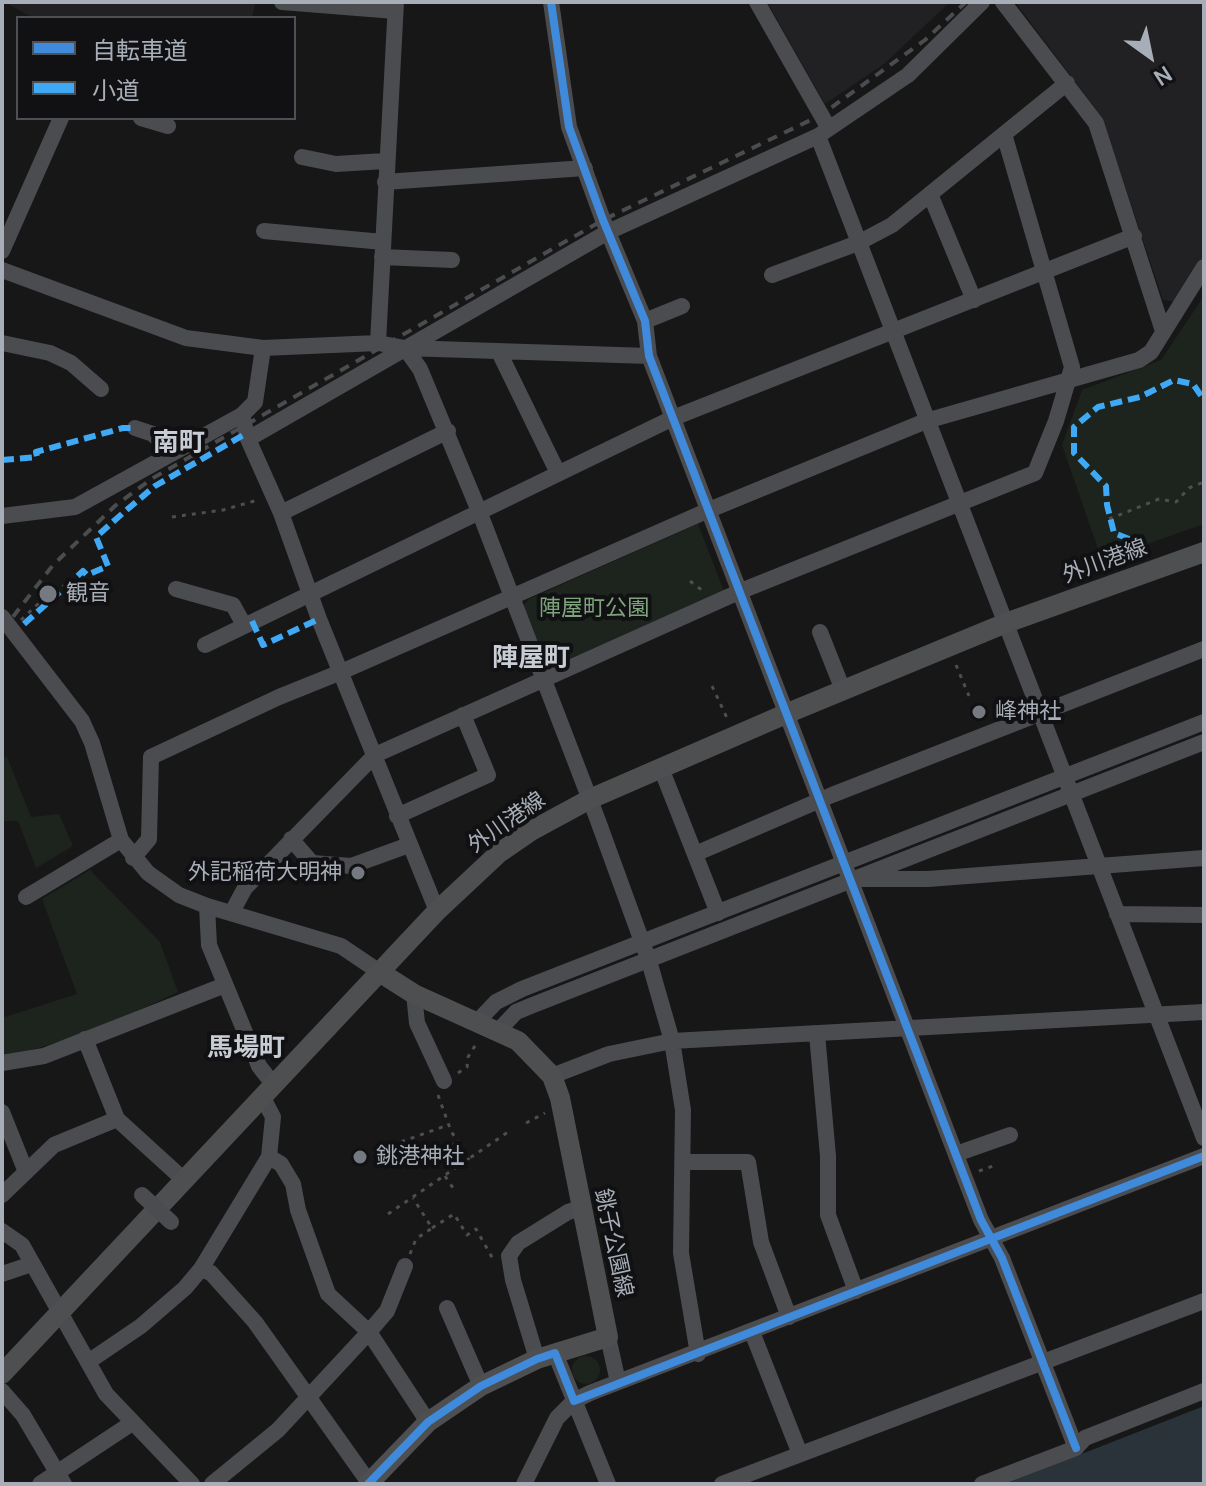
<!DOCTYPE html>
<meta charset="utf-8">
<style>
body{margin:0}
#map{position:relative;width:1206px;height:1486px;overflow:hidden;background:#171717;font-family:Manrope,"Noto Sans JP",sans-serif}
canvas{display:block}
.frame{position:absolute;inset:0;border:4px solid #a7aeb8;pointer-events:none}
.legend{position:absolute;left:16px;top:16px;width:280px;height:104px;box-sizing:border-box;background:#111113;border:2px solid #4d5055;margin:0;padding:10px 14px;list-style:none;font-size:24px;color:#a7aeb8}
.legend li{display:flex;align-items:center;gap:16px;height:40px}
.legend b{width:40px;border:2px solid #4d5055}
.north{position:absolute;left:1110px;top:16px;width:80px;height:80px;-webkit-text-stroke:6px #111113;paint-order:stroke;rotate:147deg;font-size:22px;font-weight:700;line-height:32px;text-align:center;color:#a7aeb8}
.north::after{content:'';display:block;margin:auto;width:28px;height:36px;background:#a7aeb8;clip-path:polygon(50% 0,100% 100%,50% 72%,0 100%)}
</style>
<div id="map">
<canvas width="1206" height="1486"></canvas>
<div class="frame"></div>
<ul class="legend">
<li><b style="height:10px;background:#408adc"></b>自転車道</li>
<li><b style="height:10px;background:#3fa9f5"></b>小道</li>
</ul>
<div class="north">N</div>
</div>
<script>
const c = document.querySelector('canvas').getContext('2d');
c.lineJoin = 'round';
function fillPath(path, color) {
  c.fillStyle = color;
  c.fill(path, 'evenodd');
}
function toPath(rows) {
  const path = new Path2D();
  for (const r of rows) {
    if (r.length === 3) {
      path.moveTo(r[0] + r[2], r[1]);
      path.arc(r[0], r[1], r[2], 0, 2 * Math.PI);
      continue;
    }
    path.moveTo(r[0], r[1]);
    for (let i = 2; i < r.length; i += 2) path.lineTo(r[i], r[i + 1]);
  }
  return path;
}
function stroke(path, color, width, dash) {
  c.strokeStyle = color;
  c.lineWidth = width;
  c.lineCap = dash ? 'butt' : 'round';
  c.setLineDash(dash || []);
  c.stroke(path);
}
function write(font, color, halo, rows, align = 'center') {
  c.font = font + ' Manrope,"Noto Sans JP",sans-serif';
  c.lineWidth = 8;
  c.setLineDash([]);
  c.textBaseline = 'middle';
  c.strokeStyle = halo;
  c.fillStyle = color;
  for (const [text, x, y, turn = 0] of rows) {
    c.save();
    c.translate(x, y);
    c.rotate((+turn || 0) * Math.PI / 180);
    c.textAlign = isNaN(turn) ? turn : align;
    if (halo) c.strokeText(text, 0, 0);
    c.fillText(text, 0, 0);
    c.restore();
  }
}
const built = toPath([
 [5,2,255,2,255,4,252,18,33,18],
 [767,2,950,2,884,64,825,104],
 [1015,2,1204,2,1204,256,1176,302,1163,300,1102,117]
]);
const green = toPath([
 [1204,296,1204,524,1102,560,1062,445,1082,390,1161,360],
 [698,524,724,591,554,666,547,664,523,606,529,599],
 [7,757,31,817,59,814,73,846,36,868,18,821,2,821,2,758],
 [90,870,160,942,178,992,87,1034,2,1058,2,1018,77,994,42,899],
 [586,1370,14]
]);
const water = toPath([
 [1204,1406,1204,1484,1005,1484]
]);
const path = toPath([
 [172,517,223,510,258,500],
 [1109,519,1159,499,1176,502,1189,488,1204,482],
 [1129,539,1134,556],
 [690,581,703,591],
 [21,620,40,602],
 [956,665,969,696],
 [712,686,727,718],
 [458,1073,467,1067,468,1057,478,1041],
 [438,1095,451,1131,469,1160],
 [526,1123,545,1113],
 [442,1149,459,1142],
 [373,1152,448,1125],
 [979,1171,996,1165],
 [445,1176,455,1191],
 [388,1214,508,1132],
 [432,1228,454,1214,467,1235,476,1229,493,1259],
 [410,1254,416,1239,432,1228,413,1198]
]);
const minor = toPath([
 [282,2,395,11],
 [551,2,569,127,603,220,645,321,649,356,981,1220,1002,1258,1076,1448],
 [757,2,828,127],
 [1003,2,1096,123,1163,331],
 [141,118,168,126],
 [818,136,1204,1138],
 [302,157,336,164,385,161],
 [385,182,585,168],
 [930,194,974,300],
 [264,231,383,242],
 [2,251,61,118],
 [382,257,452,260],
 [2,270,186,338,263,348,378,343,405,348,649,356],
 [772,275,858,243,892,225,1067,83],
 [645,321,682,306],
 [2,343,50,353,71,363,101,389],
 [378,343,396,2],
 [263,348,255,402,242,415,248,439,281,513,319,619,437,911],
 [405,348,420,369,479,511,597,818,649,961,672,1041,683,1110,681,1253,698,1354],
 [499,352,558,473],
 [135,428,153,434,171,452],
 [248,439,608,232,818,136,908,75,982,2],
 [281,513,448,431],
 [2,516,75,507,242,415],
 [176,589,233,605,244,625],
 [2,617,82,721,92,743,121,840,148,873,179,895,207,906,341,946,381,973],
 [820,632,843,690],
 [205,645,673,418,1134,236],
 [661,768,718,913],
 [397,816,488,775,463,715],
 [291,839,312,863,351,866,409,845],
 [695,854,832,795,1204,649],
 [133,858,149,839,151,757,279,697,341,672,709,510,926,421,1139,360,1151,352,1204,267],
 [862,879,928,879,1204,858],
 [26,897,121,840],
 [207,906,209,945,259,1066,273,1084],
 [232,912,245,888,375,755,741,591,1035,473,1056,421,1072,367,1004,134],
 [1117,914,1204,915],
 [414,994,417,1023,444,1081],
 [477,1022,496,1002,522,989,1204,722],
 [498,1031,516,1012,533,1005,1204,742],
 [817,1034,828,1156,828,1215,856,1291],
 [85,1039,117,1119,184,1180],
 [2,1063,44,1056,225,985],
 [552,1076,609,1054,672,1041,1204,1012],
 [2,1112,26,1172],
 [956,1154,1010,1135],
 [269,1157,281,1164,293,1184,298,1210,328,1294,369,1332,428,1422],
 [683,1162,748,1162,761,1242,789,1317],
 [2,1195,54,1145,117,1119],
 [2,1231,22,1245,106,1394,192,1484],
 [201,1269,211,1273,255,1322,370,1484],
 [2,1274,32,1264],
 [447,1308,481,1386],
 [752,1332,800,1454],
 [608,1337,618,1382],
 [555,1353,608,1484],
 [537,1359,513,1280,509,1256,518,1243,568,1212,581,1208],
 [88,1362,141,1326,185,1288,201,1269,269,1157,273,1117,262,1096],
 [2,1391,23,1415,64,1484],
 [40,1484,132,1423],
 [212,1484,278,1430,369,1332,387,1311,405,1266],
 [524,1484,557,1418,574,1401,590,1393,1204,1156],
 [722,1484,1204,1301],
 [982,1484,1076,1448,1085,1438,1204,1391]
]);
const major = toPath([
 [2,1374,437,911,499,853,531,831,590,799,788,713,1006,623,1204,552],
 [368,1484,428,1422,481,1386,537,1359,608,1337,560,1098,552,1076,518,1041,414,994,381,973]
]);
const rail = toPath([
 [2,631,53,565,116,505,153,478,603,220,821,115,925,40,966,2]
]);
const minorBridge = toPath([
 [142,1195,171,1222]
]);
const quiet = toPath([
 [2,460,37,457,36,452,123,428,135,428],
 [1129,539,1114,533,1107,505,1106,486,1074,453,1074,427,1098,407,1140,397,1174,380,1193,384,1204,400],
 [252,621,263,645,319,619],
 [24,624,83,571,87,575,108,566,96,537,123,513,155,486,247,433]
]);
const cycleway = toPath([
 [551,2,569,127,603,220,645,321,649,356,981,1220,1002,1258,1076,1448],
 [368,1484,428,1422,481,1386,537,1359,555,1353,574,1401,1204,1156]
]);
const markers = [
 [48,594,10,"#757980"],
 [979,712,8,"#757980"],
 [358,873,8,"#757980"],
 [360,1157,8,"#757980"]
];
const streetNames = [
 ["外川港線",1105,562,-20],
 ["外川港線",507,823,-35],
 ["銚子公園線",613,1243,78]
];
const poiNames = [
 ["観音",66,594],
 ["峰神社",995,712],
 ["外記稲荷大明神",342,873,"right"],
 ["銚港神社",376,1157]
];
const parkNames = [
 ["陣屋町公園",594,609]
];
const quarterNames = [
 ["南町",179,444],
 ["陣屋町",531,659],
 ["馬場町",246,1049]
];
fillPath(built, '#212123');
fillPath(green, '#1c241d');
fillPath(water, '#293339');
stroke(path, '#4d4e51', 3, [4, 6]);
stroke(minor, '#4a4c50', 16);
stroke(major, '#4d4f51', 20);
stroke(rail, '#4a4c4f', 4, [10, 8]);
stroke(minorBridge, '#4a4c50', 16);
stroke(quiet, '#3fa9f5', 6, [12, 6]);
stroke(cycleway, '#408adc', 8);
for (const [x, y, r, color] of markers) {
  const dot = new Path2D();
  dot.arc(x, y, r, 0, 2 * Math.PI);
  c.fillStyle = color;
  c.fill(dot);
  stroke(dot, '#111113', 3);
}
write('22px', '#a7aeb8', '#111113', streetNames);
write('22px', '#a7aeb8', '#111113', poiNames, 'left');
write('22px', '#7ea47d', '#111113', parkNames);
write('bold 26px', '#c8ccd4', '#111113', quarterNames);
</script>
